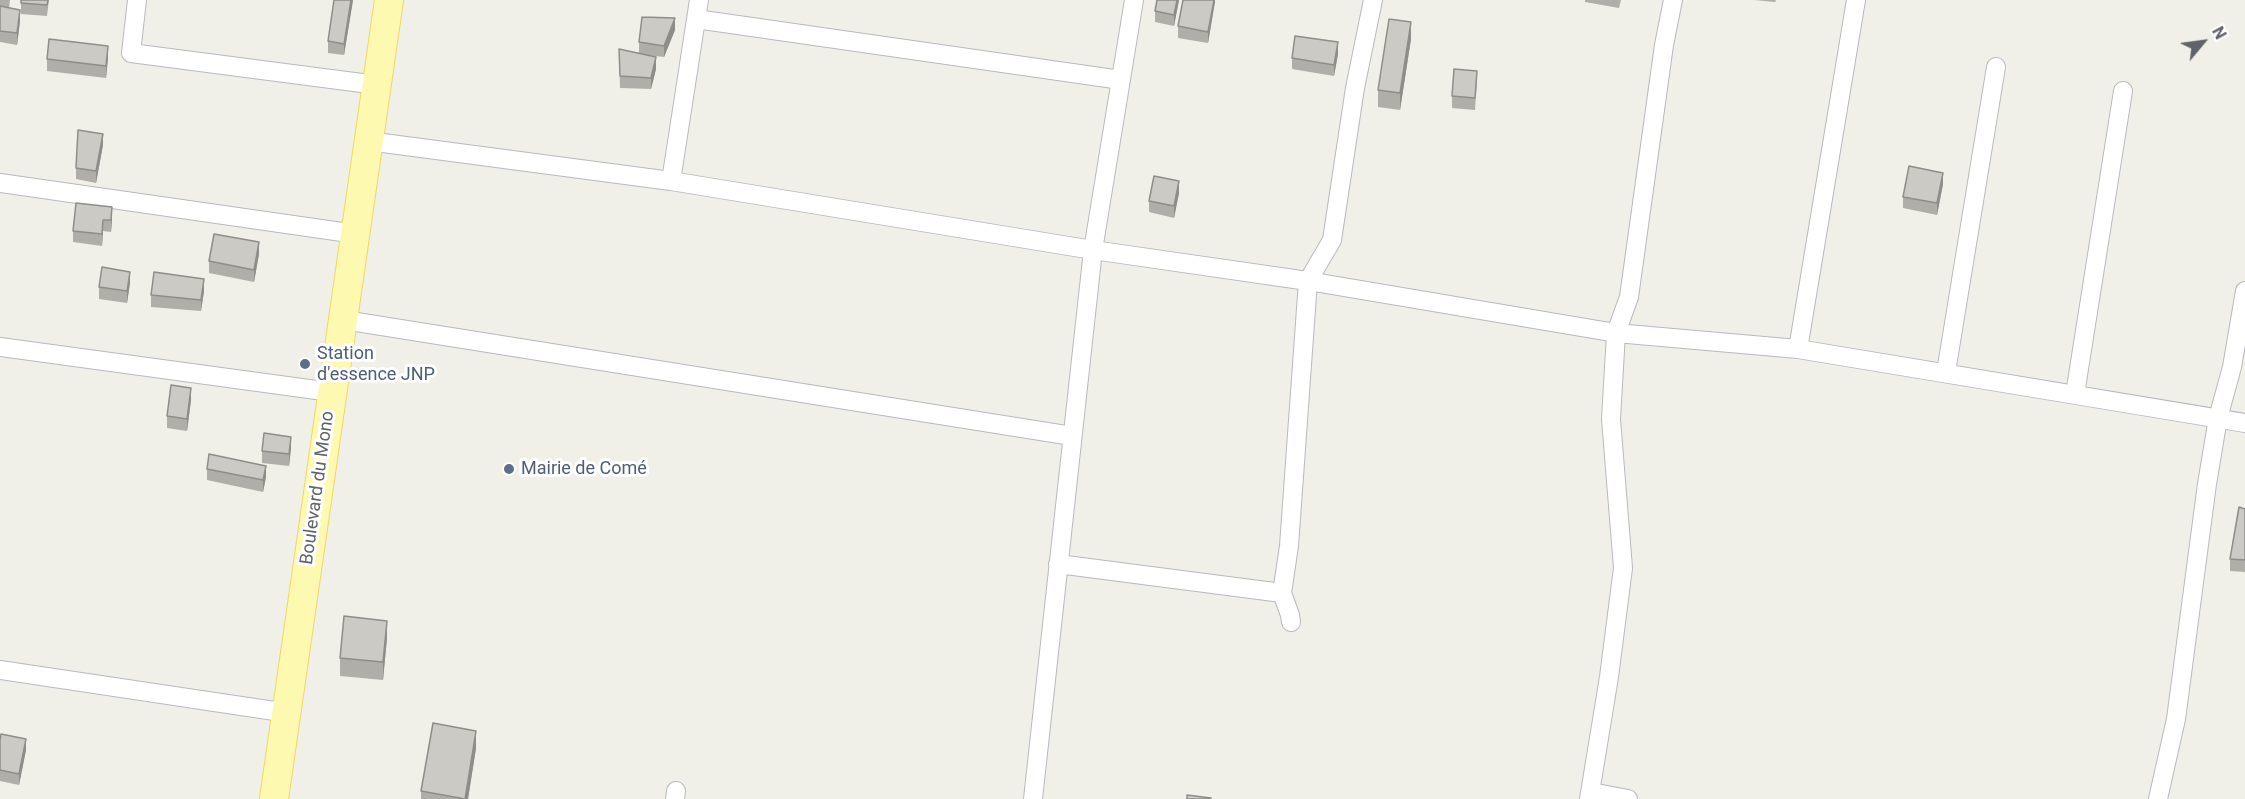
<!DOCTYPE html>
<meta charset="utf-8">
<style>
body{margin:0}
#map{position:relative;width:2245px;height:799px;overflow:hidden;background:#f1f0e8;font-family:Roboto,sans-serif}
canvas{display:block}
.north{position:absolute;left:2173px;top:12px;width:60px;height:60px;-webkit-text-stroke:4px #fff;paint-order:stroke;rotate:61deg;font-size:16px;font-weight:700;line-height:24px;text-align:center;color:#5f6268}
.north::after{content:'';display:block;margin:auto;width:21px;height:27px;background:#5f6268;clip-path:polygon(50% 0,100% 100%,50% 72%,0 100%)}
</style>
<div id="map">
<canvas width="2245" height="799"></canvas>
<div class="north">N</div>
</div>
<script>
const c = document.querySelector('canvas').getContext('2d');
c.lineJoin = 'round';
function toPath(rows) {
  const path = new Path2D();
  for (const r of rows) {
    path.moveTo(r[0], r[1]);
    for (let i = 2; i < r.length; i += 2) path.lineTo(r[i], r[i + 1]);
  }
  return path;
}
function stroke(path, color, width, dash) {
  c.strokeStyle = color;
  c.lineWidth = width;
  c.lineCap = dash ? 'butt' : 'round';
  c.setLineDash(dash || []);
  c.stroke(path);
}
function fillPath(path, color) {
  c.fillStyle = color;
  c.fill(path, 'evenodd');
}
function write(font, color, halo, rows, align = 'center') {
  c.font = font + ' Roboto,sans-serif';
  c.lineWidth = 6;
  c.setLineDash([]);
  c.textBaseline = 'middle';
  c.strokeStyle = halo;
  c.fillStyle = color;
  for (const [text, x, y, turn = 0] of rows) {
    c.save();
    c.translate(x, y);
    c.rotate((+turn || 0) * Math.PI / 180);
    c.textAlign = isNaN(turn) ? turn : align;
    if (halo) c.strokeText(text, 0, 0);
    c.fillText(text, 0, 0);
    c.restore();
  }
}
const minor = toPath([
 [137,0,131,53,377,85],
 [696,19,1121,80],
 [368,141,671,181,1093,250,1308,281,1616,333,1798,349,2245,423],
 [671,181,699,0],
 [0,183,356,234],
 [344,320,1072,436],
 [0,347,331,392],
 [1798,349,1856,0],
 [1946,372,1996,67],
 [2075,394,2123,91],
 [1058,564,1282,593],
 [1291,622,1290,615,1282,593,1289,546,1308,281,1332,240,1355,88,1373,0],
 [0,670,288,713],
 [1591,792,1628,799],
 [675,799,676,791],
 [1033,799,1093,250,1134,0],
 [1589,799,1609,677,1623,568,1611,419,1616,333,1629,297,1664,45,1673,0],
 [2158,799,2176,719,2207,484,2218,418,2232,367,2245,291]
]);
const primary = toPath([
 [274,799,389,0]
]);
const wall = toPath([
 [0,0,10,0,9,8,20,21,17,45,0,42],
 [21,0,49,0,47,16,21,14],
 [353,0,344,55,328,53,328,41],
 [1179,0,1174,26,1155,22,1155,11],
 [1215,0,1208,43,1178,38,1178,26],
 [1585,0,1621,0,1619,8,1585,2],
 [1754,0,1776,0,1775,2],
 [675,30,664,57,646,55,656,69,651,89,620,88,619,49,639,53,639,42],
 [1411,39,1400,110,1378,107,1378,90],
 [1338,54,1334,76,1292,69,1292,58],
 [108,58,106,78,47,71,47,59],
 [1477,82,1475,110,1452,108,1452,96],
 [103,145,96,183,76,179,76,168],
 [1943,184,1937,215,1903,208,1903,197],
 [1179,193,1174,218,1149,212,1149,201],
 [76,203,112,219,111,232,103,231,102,246,73,242,73,231],
 [259,254,254,282,209,273,209,261],
 [130,283,127,303,99,299,99,287],
 [204,291,201,311,151,307,151,295],
 [191,400,187,431,167,428,167,416],
 [291,448,289,466,262,463,262,451],
 [207,469,266,477,263,492,207,480],
 [2245,509,2245,572,2230,571,2230,559],
 [387,638,383,680,340,676,340,658],
 [0,741,26,750,19,785,0,781],
 [476,748,468,799,421,799,421,791]
]);
const shadedWall = toPath([
 [351,0,353,0,344,55,344,44],
 [1177,0,1179,0,1174,26,1174,15],
 [1214,0,1215,0,1215,2,1208,43,1208,32],
 [20,10,20,21,17,45,17,33],
 [675,18,675,30,664,57,664,46],
 [1411,22,1411,39,1400,110,1400,93],
 [1338,42,1338,54,1334,76,1334,65],
 [108,46,108,58,106,78,106,66],
 [656,57,656,69,651,89,651,78],
 [103,134,103,145,96,183,96,171],
 [1943,173,1943,184,1937,215,1937,203],
 [1179,181,1179,193,1174,218,1174,206],
 [112,207,112,219,111,232,111,220],
 [103,220,103,231,102,246,102,234],
 [259,242,259,254,254,282,254,270],
 [130,272,130,283,127,303,127,291],
 [204,279,204,291,201,311,201,300],
 [191,388,191,400,187,431,187,419],
 [291,437,291,448,289,466,289,454],
 [266,466,266,477,263,492,263,480],
 [387,621,387,638,383,680,383,662],
 [476,731,476,748,468,799,465,799],
 [26,739,26,750,19,785,19,774]
]);
const building = toPath([
 [21,0,48,0,47,5,21,3,21,0],
 [334,0,351,0,344,44,328,41,334,0],
 [1157,0,1177,0,1174,15,1155,11,1157,0],
 [1183,0,1214,0,1208,32,1178,26,1183,0],
 [0,6,20,10,17,33,0,31,0,6],
 [642,17,675,18,664,46,639,42,642,17],
 [1389,19,1411,22,1400,93,1378,90,1389,19],
 [1295,36,1338,42,1334,65,1292,58,1295,36],
 [49,39,108,46,106,66,47,59,49,39],
 [619,49,656,57,651,78,620,76,619,49],
 [1454,69,1477,71,1475,98,1452,96,1454,69],
 [78,130,103,134,96,171,76,168,78,130],
 [1909,166,1943,173,1937,203,1903,197,1909,166],
 [1154,176,1179,181,1174,206,1149,201,1154,176],
 [76,203,112,207,111,220,103,220,102,234,73,231,76,203],
 [214,234,259,242,254,270,209,261,214,234],
 [102,267,130,272,127,291,99,287,102,267],
 [154,272,204,279,201,300,151,295,154,272],
 [171,385,191,388,187,419,167,416,171,385],
 [264,433,291,437,289,454,262,451,264,433],
 [209,454,266,466,263,480,207,469,209,454],
 [2239,507,2245,509,2245,560,2230,559,2239,507],
 [344,616,387,621,383,662,340,658,344,616],
 [433,723,476,731,465,799,421,791,433,723],
 [1,734,26,739,19,774,0,770,0,741,1,734],
 [1187,795,1211,798,1211,799,1187,799,1187,795]
]);
const markers = [
 [305,364,6,"#5c6f8a"],
 [509,469,6,"#5c6f8a"]
];
const serviceNames = [
 ["Station",317,354],
 ["d'essence JNP",317,375],
 ["Mairie de Comé",521,469]
];
const streetNames = [
 ["Boulevard du Mono",318,488,-82]
];
stroke(minor, '#b8b9be', 20);
stroke(primary, '#f0d761', 30);
stroke(minor, '#fff', 18);
stroke(primary, '#fef9b0', 28);
fillPath(wall, '#afaea9');
fillPath(shadedWall, '#8f8d8a');
fillPath(building, '#cccac5');
stroke(building, '#8f8d8a', 1.5);
for (const [x, y, r, color] of markers) {
  const dot = new Path2D();
  dot.arc(x, y, r, 0, 2 * Math.PI);
  c.fillStyle = color;
  c.fill(dot);
  stroke(dot, '#fff', 2);
}
write('18px', '#4e5e75', '#fff', serviceNames, 'left');
write('18px', '#5f6268', '#fff', streetNames);
</script>
